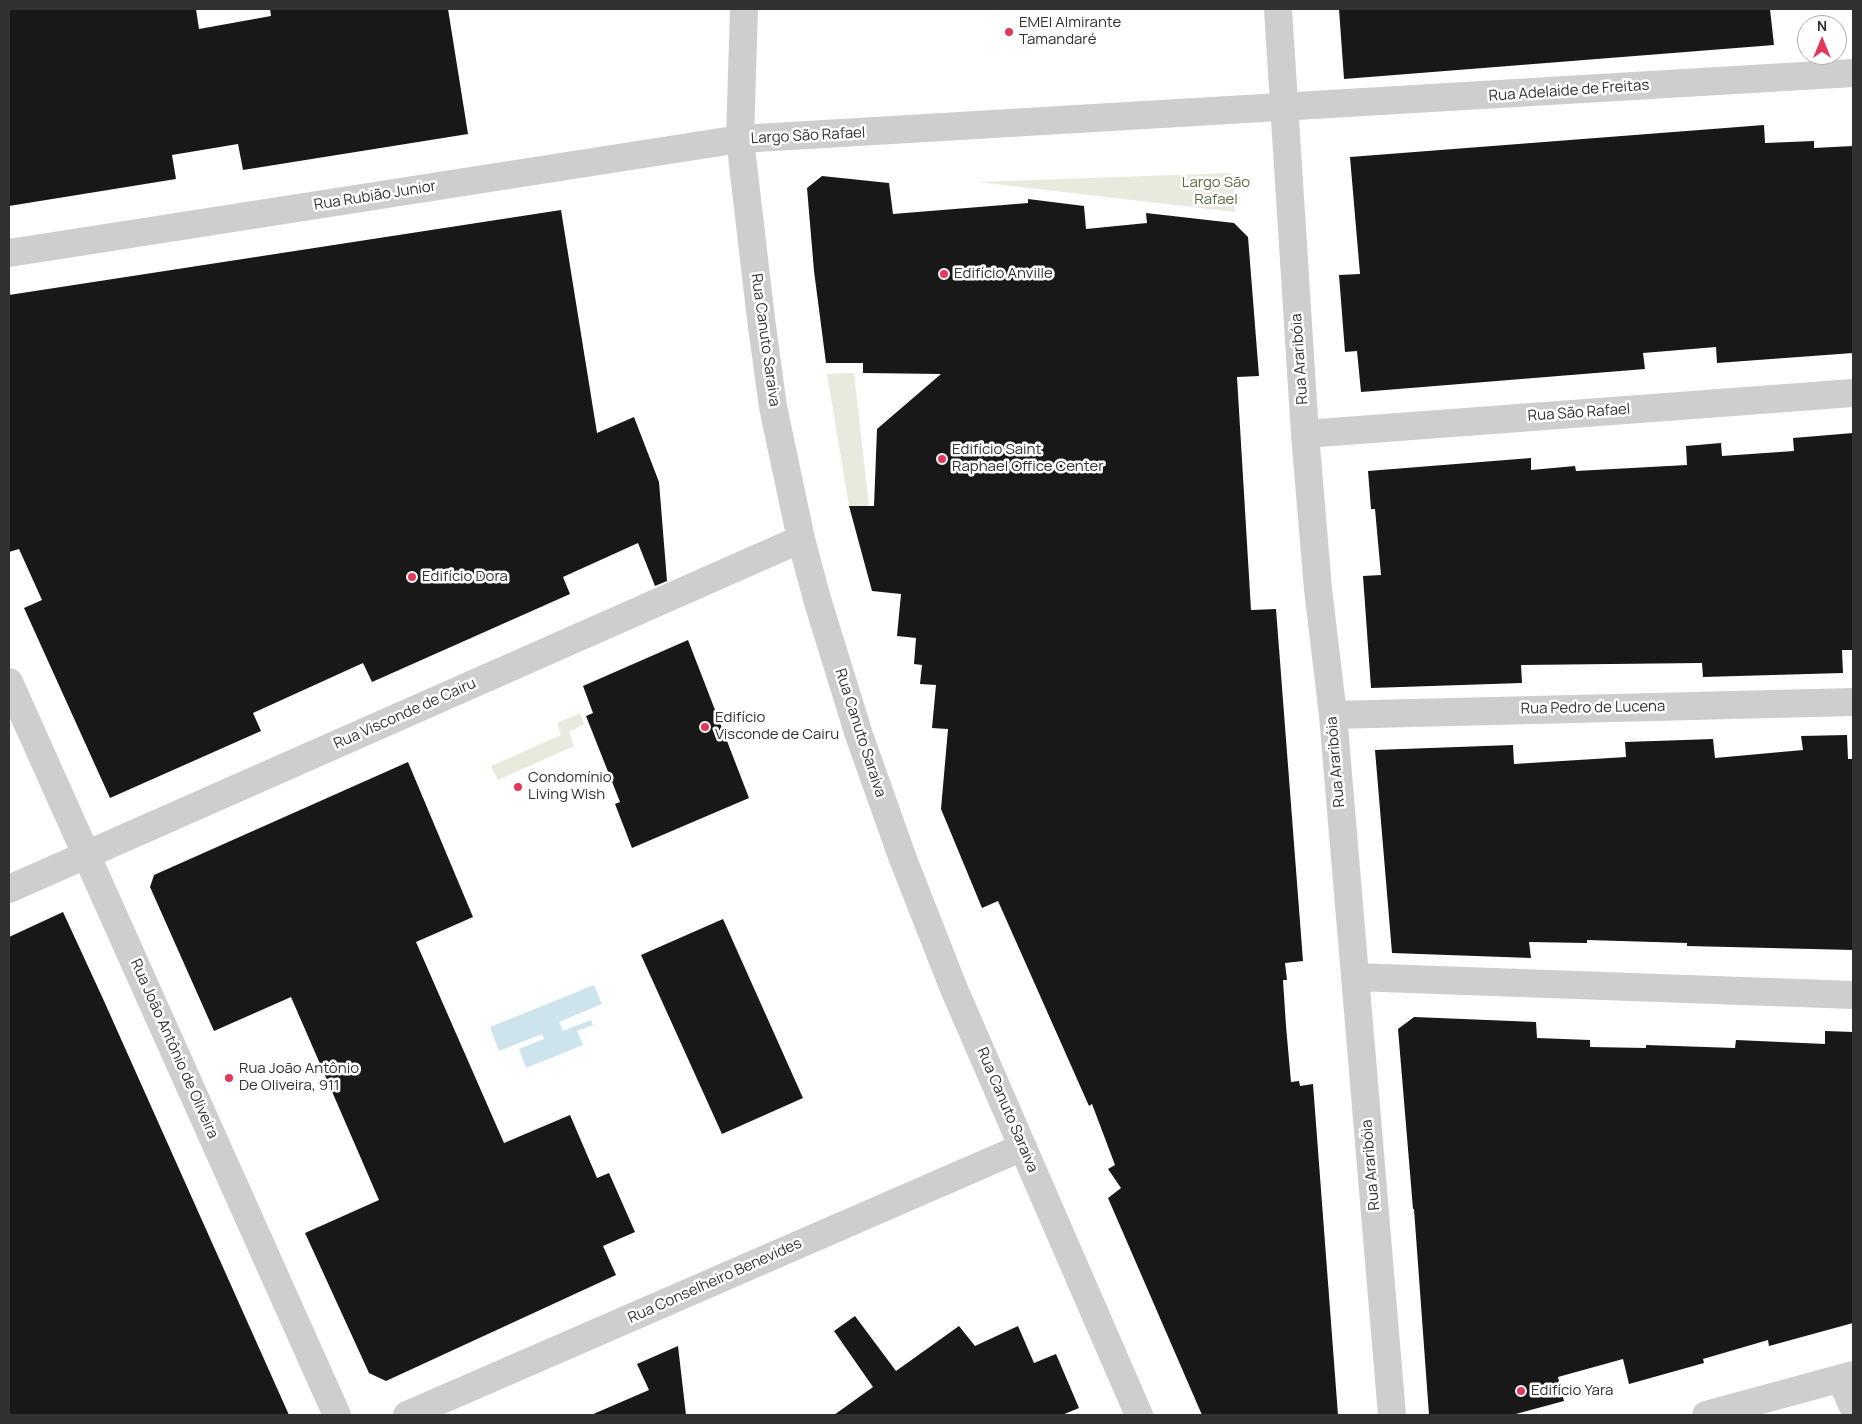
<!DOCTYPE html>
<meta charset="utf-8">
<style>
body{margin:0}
#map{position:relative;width:1862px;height:1424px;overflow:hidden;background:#fff;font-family:Manrope,sans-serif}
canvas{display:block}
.frame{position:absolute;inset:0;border:10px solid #313131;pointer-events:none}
.north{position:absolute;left:1797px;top:15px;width:50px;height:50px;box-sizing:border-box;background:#fff;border:1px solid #adadad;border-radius:50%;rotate:0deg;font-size:14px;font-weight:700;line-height:20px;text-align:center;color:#313131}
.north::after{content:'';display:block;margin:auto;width:18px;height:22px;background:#e4385a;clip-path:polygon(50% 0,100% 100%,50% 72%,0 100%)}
</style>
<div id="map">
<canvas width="1862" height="1424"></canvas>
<div class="frame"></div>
<div class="north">N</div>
</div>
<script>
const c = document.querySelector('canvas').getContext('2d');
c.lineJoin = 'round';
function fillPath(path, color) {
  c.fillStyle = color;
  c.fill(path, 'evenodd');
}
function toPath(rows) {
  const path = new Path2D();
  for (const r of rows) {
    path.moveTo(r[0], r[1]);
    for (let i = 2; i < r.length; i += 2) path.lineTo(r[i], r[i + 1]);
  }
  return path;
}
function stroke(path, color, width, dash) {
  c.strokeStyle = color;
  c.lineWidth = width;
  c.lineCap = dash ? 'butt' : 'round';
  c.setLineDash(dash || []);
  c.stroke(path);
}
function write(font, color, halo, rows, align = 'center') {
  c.font = font + ' Manrope,sans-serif';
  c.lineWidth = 5;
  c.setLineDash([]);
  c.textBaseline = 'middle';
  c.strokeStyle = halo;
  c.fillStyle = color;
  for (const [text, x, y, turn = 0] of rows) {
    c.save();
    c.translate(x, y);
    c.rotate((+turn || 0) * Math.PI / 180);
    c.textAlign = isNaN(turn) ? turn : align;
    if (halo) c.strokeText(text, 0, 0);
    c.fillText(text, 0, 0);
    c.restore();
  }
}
const green = toPath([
 [1230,173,1233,178,1235,212,978,182],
 [854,373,869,506,849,506,827,374],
 [580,713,584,724,569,732,574,746,498,780,491,766,561,735,557,723]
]);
const water = toPath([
 [594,985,602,1004,559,1022,563,1031,591,1020,593,1025,577,1031,583,1045,526,1068,519,1049,544,1039,542,1034,499,1051,490,1027]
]);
const building = toPath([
 [9,9,196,9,199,29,271,16,270,9,448,9,468,134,243,170,238,144,172,155,176,179,9,206],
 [1339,9,1770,9,1774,45,1344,79],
 [1764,125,1765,143,1814,141,1814,148,1853,146,1853,353,1717,363,1716,347,1643,353,1645,369,1361,392,1357,351,1345,352,1339,275,1360,274,1350,157],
 [822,176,889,183,893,214,1028,203,1028,199,1084,206,1086,229,1147,223,1146,213,1234,223,1248,237,1259,376,1237,377,1251,610,1276,609,1303,961,1285,963,1287,980,1283,980,1286,1026,1291,1082,1299,1081,1300,1086,1313,1084,1338,1415,1202,1415,1108,1198,1121,1188,1108,1169,1115,1165,1092,1104,1089,1106,998,901,982,908,941,809,948,729,932,728,936,685,920,684,922,665,914,664,916,638,897,636,901,594,872,591,849,506,874,506,877,429,941,374,863,373,863,363,826,363,814,271,807,188],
 [561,210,597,433,634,417,659,482,667,581,655,586,638,543,563,577,570,594,372,682,363,663,253,713,261,731,110,798,24,608,42,600,19,549,9,552,9,295],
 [1853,433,1853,650,1842,650,1843,673,1703,677,1702,663,1521,665,1522,683,1371,688,1363,576,1381,575,1375,509,1371,509,1368,471,1531,458,1531,470,1575,466,1576,471,1687,465,1686,446,1721,443,1722,456,1794,451,1793,438],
 [688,640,749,798,632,848,615,804,620,802,586,716,593,713,583,686],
 [1847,735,1848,759,1853,759,1853,950,1687,946,1687,943,1587,940,1587,943,1529,942,1531,958,1392,953,1375,750,1513,745,1514,764,1626,757,1625,742,1713,739,1715,758,1803,750,1801,736],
 [408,762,473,917,416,942,504,1143,570,1115,597,1178,609,1173,635,1232,603,1246,616,1275,386,1381,369,1373,305,1233,379,1200,291,997,214,1031,150,887,154,875],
 [63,912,104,1001,289,1415,9,1415,9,937],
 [723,919,803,1098,722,1134,641,955],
 [1414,1017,1536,1022,1537,1038,1590,1040,1590,1047,1646,1048,1646,1045,1735,1048,1736,1040,1825,1044,1825,1031,1853,1032,1853,1323,1769,1346,1768,1340,1703,1359,1704,1363,1629,1384,1623,1359,1558,1377,1564,1401,1512,1415,1429,1415,1414,1209,1413,1209,1398,1029],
 [855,1316,896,1371,959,1326,975,1346,1018,1326,1034,1363,1056,1354,1079,1408,1062,1415,834,1415,873,1387,834,1331],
 [678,1346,686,1415,591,1415,649,1390,637,1364]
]);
const minor = toPath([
 [744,9,740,139,761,319,773,407,801,539,817,599,859,735,903,859,954,989,1139,1415],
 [1278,9,1305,434,1318,589,1333,715,1392,1415],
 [9,253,740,139,1853,73],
 [1305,434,1853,393],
 [9,682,337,1415],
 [1333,715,1853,702],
 [9,889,801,539],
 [1355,977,1853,995],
 [1841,1379,1853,1407],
 [407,1415,1023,1147],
 [1706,1415,1853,1375]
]);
const markers = [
 [1009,32,5,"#e4385a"],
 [944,274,5,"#e4385a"],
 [942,459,5,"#e4385a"],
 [412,577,5,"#e4385a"],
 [705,727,5,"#e4385a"],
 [518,787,5,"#e4385a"],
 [229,1078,5,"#e4385a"],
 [1521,1391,5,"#e4385a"]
];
const poiNames = [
 ["EMEI Almirante",1019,23],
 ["Tamandaré",1019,40],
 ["Edifício Anville",954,274],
 ["Edifício Saint",952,450],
 ["Raphael Office Center",952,467],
 ["Edifício Dora",422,577],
 ["Edifício",715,718],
 ["Visconde de Cairu",715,735],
 ["Condomínio",528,778],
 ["Living Wish",528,795],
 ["Rua João Antônio",239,1069],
 ["De Oliveira, 911",239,1086],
 ["Edifício Yara",1531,1391]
];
const streetNames = [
 ["Rua Adelaide de Freitas",1569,91,-4],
 ["Largo São Rafael",808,136,-3],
 ["Rua Rubião Junior",375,196,-9],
 ["Rua Canuto Saraiva",765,340,82],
 ["Rua Araribóia",1300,359,-94],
 ["Rua São Rafael",1579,413,-4],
 ["Rua Pedro de Lucena",1593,708,-1],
 ["Rua Visconde de Cairu",405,714,-24],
 ["Rua Canuto Saraiva",860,733,72],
 ["Rua Araribóia",1336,762,-95],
 ["Rua João Antônio de Oliveira",174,1049,66],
 ["Rua Canuto Saraiva",1007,1110,67],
 ["Rua Araribóia",1371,1165,-95],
 ["Rua Conselheiro Benevides",715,1281,-24]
];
const parkNames = [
 ["Largo São",1216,183],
 ["Rafael",1216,200]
];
fillPath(green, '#e6ebdd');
fillPath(water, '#cde4ed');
fillPath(building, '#181818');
stroke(minor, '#cecece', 28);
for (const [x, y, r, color] of markers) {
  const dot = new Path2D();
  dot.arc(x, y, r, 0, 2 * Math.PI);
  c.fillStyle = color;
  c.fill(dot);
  stroke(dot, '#fff', 2);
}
write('15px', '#313131', '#fff', poiNames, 'left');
write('15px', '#313131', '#fff', streetNames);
write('15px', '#5a6d3e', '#fff', parkNames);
</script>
